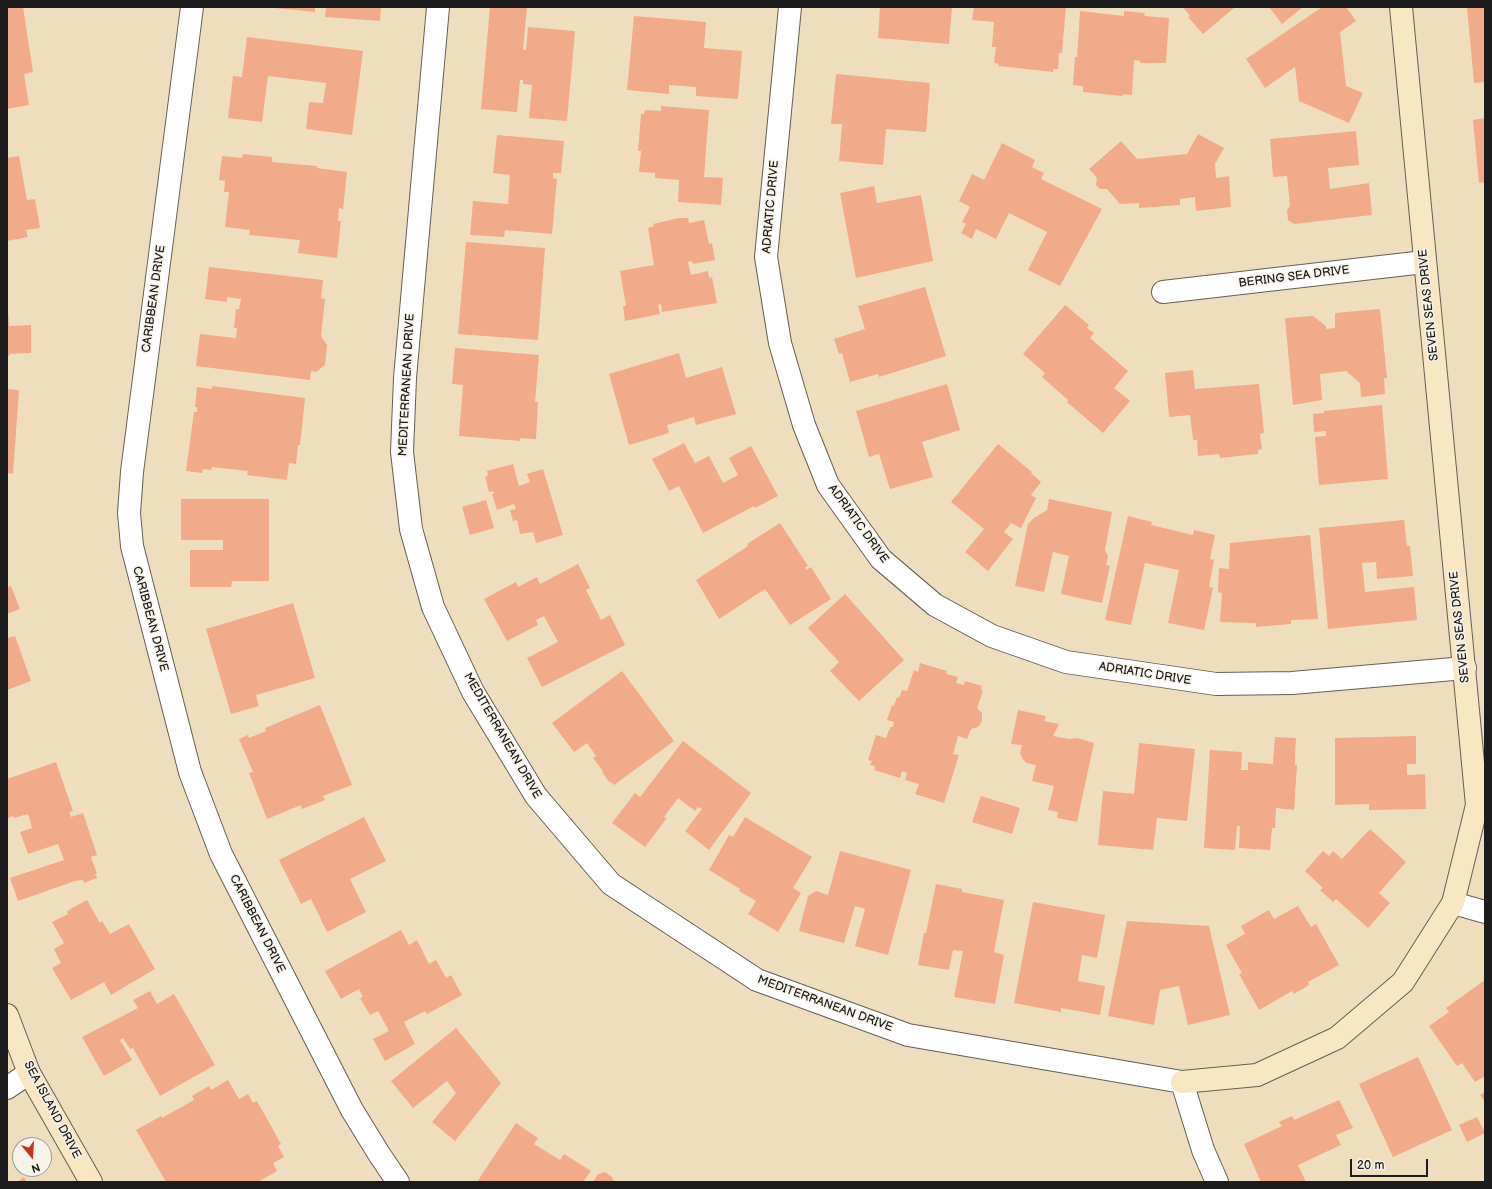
<!DOCTYPE html>
<style>
body{margin:0}
#map{position:relative;width:1492px;height:1189px;overflow:hidden;background:#eedebd;font-family:"Balsamiq Sans",sans-serif}
canvas{display:block}
.frame{position:absolute;inset:0;border:8px solid #1c1c1c;pointer-events:none}
.north{position:absolute;left:12px;top:1137px;width:40px;height:40px;box-sizing:border-box;background:#f7f3e8;border:1px solid #9f9d96;border-radius:50%;rotate:162deg;font-size:11px;font-weight:700;line-height:16px;text-align:center;color:#1c1c1c}
.north::after{content:'';display:block;margin:auto;width:14px;height:18px;background:#c8321e;clip-path:polygon(50% 0,100% 100%,50% 72%,0 100%)}
.scale{position:absolute;left:1350px;top:1159px;width:78px;height:18px;box-sizing:border-box;border:2px solid #1c1c1c;border-top:0;padding-left:5px;font-size:12px;line-height:14px;white-space:nowrap;color:#1c1c1c;-webkit-text-stroke:3px #f7f3e8;paint-order:stroke}
</style>
<div id="map">
<canvas width="1492" height="1189"></canvas>
<div class="frame"></div>
<div class="north">N</div>
<div class="scale">20 m</div>
</div>
<script>
const c = document.querySelector('canvas').getContext('2d');
c.lineJoin = 'round';
function fillPath(path, color) {
  c.fillStyle = color;
  c.fill(path, 'evenodd');
}
function toPath(rows) {
  const path = new Path2D();
  for (const r of rows) {
    path.moveTo(r[0], r[1]);
    for (let i = 2; i < r.length; i += 2) path.lineTo(r[i], r[i + 1]);
  }
  return path;
}
function stroke(path, color, width, dash) {
  c.strokeStyle = color;
  c.lineWidth = width;
  c.lineCap = dash ? 'butt' : 'round';
  c.setLineDash(dash || []);
  c.stroke(path);
}
function write(font, color, halo, rows, align = 'center') {
  c.font = font + ' "Balsamiq Sans",sans-serif';
  c.lineWidth = 3;
  c.setLineDash([]);
  c.textBaseline = 'middle';
  c.strokeStyle = halo;
  c.fillStyle = color;
  for (const [text, x, y, turn = 0] of rows) {
    c.save();
    c.translate(x, y);
    c.rotate((+turn || 0) * Math.PI / 180);
    c.textAlign = isNaN(turn) ? turn : align;
    if (halo) c.strokeText(text, 0, 0);
    c.fillText(text, 0, 0);
    c.restore();
  }
}
const building = toPath([
 [7,7,23,7,33,72,24,74,29,105,7,109],
 [265,7,315,7,315,12],
 [326,7,381,7,380,21,325,17],
 [490,7,527,7,523,50,526,50,528,27,575,31,567,121,529,118,532,85,523,84,523,80,520,80,517,112,481,109],
 [880,7,952,7,949,44,878,38],
 [974,7,1066,7,1062,53,1059,53,1058,69,1053,69,1053,72,998,66,999,64,994,63,996,47,992,47,994,22,972,20],
 [1183,7,1235,7,1203,34,1188,17,1190,16],
 [1269,7,1303,7,1282,24],
 [1322,7,1346,7,1356,21,1340,32,1346,86,1363,93,1349,123,1299,101,1295,67,1265,88,1246,59],
 [1467,7,1485,7,1485,82,1474,83],
 [1080,11,1124,16,1124,11,1145,13,1144,16,1169,18,1166,63,1140,63,1140,61,1134,60,1132,95,1123,94,1123,96,1083,92,1083,86,1073,85,1075,57,1077,57],
 [634,16,706,22,704,48,742,51,738,99,696,96,696,87,669,85,669,94,627,90],
 [247,37,363,51,352,135,306,129,309,102,323,103,326,83,268,76,262,122,228,118,233,76,242,77],
 [836,74,930,83,926,132,886,129,883,165,839,161,842,124,831,124],
 [661,106,709,110,704,177,723,178,721,205,678,202,679,180,655,178,655,173,639,172,641,151,638,151,641,114,644,114,645,110,661,111],
 [1485,118,1485,182,1479,183,1473,120],
 [1356,131,1359,165,1328,168,1330,189,1369,183,1372,215,1294,224,1288,220,1287,210,1290,206,1287,176,1273,177,1270,139],
 [1198,134,1224,148,1215,164,1216,178,1229,176,1231,207,1196,211,1195,197,1180,199,1180,205,1139,208,1139,203,1120,204,1107,189,1100,189,1096,185,1097,178,1089,169,1121,141,1137,159,1187,154],
 [497,135,564,141,561,173,553,173,553,178,557,179,552,234,505,230,504,237,470,235,473,201,508,204,510,175,493,173],
 [1002,143,1035,160,1032,167,1044,173,1041,179,1102,209,1060,286,1028,270,1047,232,1009,213,996,239,976,229,972,239,961,233,966,224,962,222,970,207,959,201,972,174,984,180],
 [243,154,272,157,272,162,317,166,317,168,347,172,343,209,339,208,338,221,341,221,337,258,298,253,300,240,249,235,250,230,225,227,229,192,224,192,225,181,219,180,222,156,242,158],
 [19,156,27,200,35,199,40,228,26,230,28,237,7,241,7,158],
 [874,186,877,203,921,195,933,261,856,278,840,193],
 [679,218,688,218,689,223,704,220,709,244,712,243,715,260,693,264,692,261,688,262,691,275,708,271,709,278,712,277,717,303,662,312,661,304,658,305,660,314,625,321,623,306,626,306,620,271,654,265,648,228,654,226,653,224],
 [466,242,545,248,538,340,458,334],
 [209,267,323,280,321,298,325,299,321,336,327,345,325,365,316,372,311,371,310,380,196,366,200,334,236,338,237,328,234,328,236,309,239,309,241,299,227,297,227,302,205,299],
 [925,287,946,356,879,377,878,374,850,382,842,353,839,354,834,339,865,329,858,306],
 [7,296,9,326,31,325,31,353,9,354,10,356,7,356],
 [1065,305,1089,325,1087,328,1094,333,1090,338,1128,371,1114,388,1130,401,1103,433,1067,402,1068,400,1042,377,1045,373,1023,354],
 [1380,309,1387,378,1384,378,1385,394,1361,397,1360,383,1346,371,1320,374,1322,400,1293,405,1285,318,1313,316,1326,326,1326,329,1335,328,1335,313],
 [455,348,539,355,535,402,538,402,536,439,520,438,520,441,459,436,463,385,452,384],
 [679,353,686,378,722,367,736,414,696,425,694,417,667,425,669,433,629,445,609,374],
 [1193,370,1195,389,1259,384,1264,433,1260,434,1262,449,1258,450,1258,454,1220,458,1219,454,1198,456,1197,440,1193,440,1190,415,1169,417,1165,373],
 [947,384,960,430,922,442,933,477,890,489,879,454,869,457,856,411],
 [212,386,305,398,300,445,298,445,296,464,289,463,287,480,247,475,248,471,212,467,211,470,203,469,202,473,186,471,194,412,197,412,197,407,195,407,197,387,212,389],
 [7,389,19,390,13,474,7,473],
 [1382,405,1388,479,1319,485,1315,437,1326,436,1326,431,1314,432,1313,414,1324,413,1324,411],
 [684,443,695,463,709,456,723,483,738,475,729,458,751,446,778,496,755,508,754,506,703,533,679,486,669,491,652,459],
 [998,444,1032,472,1031,473,1041,482,1031,495,1036,498,1021,528,1011,523,1004,532,1013,539,988,571,965,552,984,529,951,502],
 [513,464,519,486,530,482,527,474,543,469,563,535,536,543,533,532,520,534,517,520,513,521,510,510,516,509,514,504,497,510,492,494,494,494,493,491,489,492,485,477,488,475,487,471],
 [181,499,269,499,269,581,232,581,231,587,190,587,190,550,223,550,223,540,181,540],
 [1049,499,1112,512,1105,550,1108,556,1106,565,1110,566,1102,603,1061,594,1069,556,1053,552,1044,592,1015,586,1028,524,1034,518,1047,510],
 [486,500,494,528,470,535,462,507],
 [1128,516,1152,522,1151,525,1193,535,1194,530,1215,535,1210,559,1214,560,1209,587,1213,588,1204,630,1168,623,1179,570,1145,563,1131,625,1105,620],
 [1404,520,1407,546,1410,546,1413,576,1377,579,1376,562,1362,563,1365,592,1414,587,1417,620,1328,629,1319,528],
 [780,523,808,566,805,567,806,570,811,567,831,599,790,625,765,589,719,619,696,580,748,546,747,544],
 [1310,535,1318,619,1291,620,1291,624,1256,627,1256,623,1220,622,1222,593,1218,592,1219,568,1229,569,1230,543],
 [578,564,590,588,586,590,601,620,610,615,625,645,542,687,527,658,558,642,544,616,536,620,538,625,507,641,484,599,516,582,518,587,537,577,540,584],
 [11,586,20,609,7,614,7,587],
 [845,594,904,660,859,701,830,671,839,662,808,628],
 [293,603,315,678,256,695,259,706,231,714,206,629],
 [15,636,31,681,7,690,7,638],
 [920,663,947,671,946,674,958,677,956,683,964,685,965,681,982,686,981,690,983,691,977,708,982,713,982,721,978,727,971,729,967,739,958,736,953,754,959,755,944,803,915,794,919,784,905,780,907,773,902,771,900,778,874,770,875,766,870,765,872,761,868,760,876,735,886,738,889,730,891,727,893,727,894,722,887,720,892,705,894,706,897,697,899,698,902,690,907,691,914,670,918,672],
 [622,671,674,741,614,785,611,782,610,783,602,772,603,771,593,758,596,756,587,743,574,752,552,723],
 [320,705,352,785,323,796,325,800,302,809,301,805,267,819,249,773,253,772,239,739,248,735,249,738,266,731,265,728],
 [1018,710,1046,716,1044,721,1059,724,1053,736,1069,739,1077,738,1094,743,1077,822,1057,818,1058,812,1048,810,1054,786,1032,781,1036,765,1026,763,1022,758,1020,753,1022,745,1011,744],
 [1416,736,1416,764,1407,764,1407,775,1425,774,1426,809,1369,810,1369,804,1335,805,1335,738],
 [1275,737,1296,738,1295,757,1295,765,1297,765,1294,810,1276,808,1275,828,1272,828,1270,850,1239,848,1240,826,1237,826,1235,850,1204,848,1210,750,1242,752,1241,770,1248,770,1248,762,1273,764],
 [683,741,751,793,709,850,685,831,702,809,698,807,695,811,678,798,664,817,667,818,645,847,612,823,635,793,640,797],
 [1139,743,1195,749,1187,821,1157,818,1153,850,1098,845,1103,791,1134,794],
 [56,762,73,811,69,812,71,817,83,813,97,855,91,857,97,874,95,874,97,878,84,883,83,880,75,881,18,901,10,878,64,860,58,844,28,854,20,832,32,828,28,814,14,818,14,816,7,818,7,779],
 [981,796,1020,808,1012,834,972,822],
 [364,817,386,861,350,879,366,912,327,932,311,899,301,904,279,860],
 [745,817,812,857,793,888,801,893,778,932,748,914,756,901,739,891,740,889,709,870,729,835,733,837],
 [1370,829,1406,862,1379,893,1390,903,1368,928,1336,899,1333,902,1320,890,1323,888,1305,871,1323,851,1329,856,1333,851,1342,859],
 [840,851,911,870,888,955,855,946,865,909,855,906,844,943,799,931,808,896,816,891,828,895],
 [936,884,962,889,962,892,1004,900,994,952,1004,955,995,1004,954,997,963,951,953,950,949,970,918,965,924,933,926,933],
 [87,900,100,923,102,921,110,934,129,924,155,969,111,995,104,982,71,1000,52,968,61,963,54,949,64,943,52,922,68,914,67,911],
 [1033,902,1105,915,1097,958,1082,955,1078,981,1105,986,1100,1015,1061,1008,1061,1012,1014,1003],
 [1298,906,1311,927,1316,924,1339,965,1308,982,1309,985,1294,994,1292,991,1259,1010,1239,974,1242,973,1226,945,1245,934,1241,926,1269,910,1274,919],
 [1127,921,1209,926,1230,1015,1188,1025,1179,986,1160,990,1154,1025,1108,1016],
 [401,930,409,945,417,940,429,964,436,960,446,978,451,975,462,995,427,1014,425,1011,404,1022,415,1044,385,1061,373,1039,389,1031,378,1011,370,1015,360,998,363,997,359,989,341,999,325,971],
 [1485,980,1485,1076,1475,1082,1462,1063,1457,1066,1429,1026,1449,1012,1446,1008],
 [150,991,157,1004,174,994,215,1065,160,1096,133,1048,130,1049,123,1038,120,1040,132,1060,104,1076,82,1037,138,1008,133,1000],
 [456,1028,501,1083,455,1141,432,1122,456,1093,447,1081,413,1108,391,1081],
 [1418,1057,1452,1130,1393,1157,1359,1084],
 [228,1080,239,1099,248,1094,253,1103,257,1101,281,1144,278,1146,284,1157,273,1163,277,1171,258,1182,166,1182,136,1130,161,1116,162,1118,194,1100,192,1096,209,1086,211,1090],
 [1485,1092,1485,1102,1480,1095],
 [1339,1100,1353,1128,1336,1135,1341,1145,1298,1165,1306,1182,1261,1182,1244,1144,1282,1126,1279,1122,1292,1116,1294,1120],
 [1477,1117,1485,1133,1467,1142,1459,1125],
 [516,1123,538,1138,534,1144,560,1160,564,1154,591,1171,583,1182,477,1182],
 [605,1172,612,1177,614,1182,593,1182,598,1174],
 [24,1177,27,1182,17,1182]
]);
const street = toPath([
 [192,7,132,472,129,513,132,546,190,772,221,854,352,1110,379,1154,398,1182],
 [438,7,405,378,402,452,411,529,433,607,473,692,536,796,611,884,757,980,908,1035,1182,1082,1203,1150,1217,1182],
 [790,7,766,257,780,343,804,425,828,485,881,559,935,605,992,636,1066,662,1216,684,1292,683,1465,668],
 [1163,292,1424,262],
 [1453,903,1485,912],
 [7,1088,29,1073]
]);
const secondary = toPath([
 [7,1015,29,1073,91,1182],
 [1182,1082,1257,1075,1337,1038,1403,982,1453,903,1477,805,1401,7]
]);
const streetNames = [
 ["ADRIATIC DRIVE",771,207,-85],
 ["BERING SEA DRIVE",1294,277,-7],
 ["CARIBBEAN DRIVE",154,299,-82],
 ["SEVEN SEAS DRIVE",1429,305,-96],
 ["MEDITERRANEAN DRIVE",407,385,-87],
 ["ADRIATIC DRIVE",858,524,54],
 ["CARIBBEAN DRIVE",150,619,75],
 ["SEVEN SEAS DRIVE",1460,627,-96],
 ["ADRIATIC DRIVE",1145,674,9],
 ["MEDITERRANEAN DRIVE",502,736,60],
 ["CARIBBEAN DRIVE",257,924,63],
 ["MEDITERRANEAN DRIVE",825,1004,20],
 ["SEA ISLAND DRIVE",52,1110,62]
];
fillPath(building, '#f1ab8b');
stroke(street, '#666054', 24);
stroke(secondary, '#666054', 24);
stroke(street, '#fff', 22);
stroke(secondary, '#f9e7c3', 22);
write('12px', '#1c1c1c', '#f7f3e8', streetNames);
</script>
